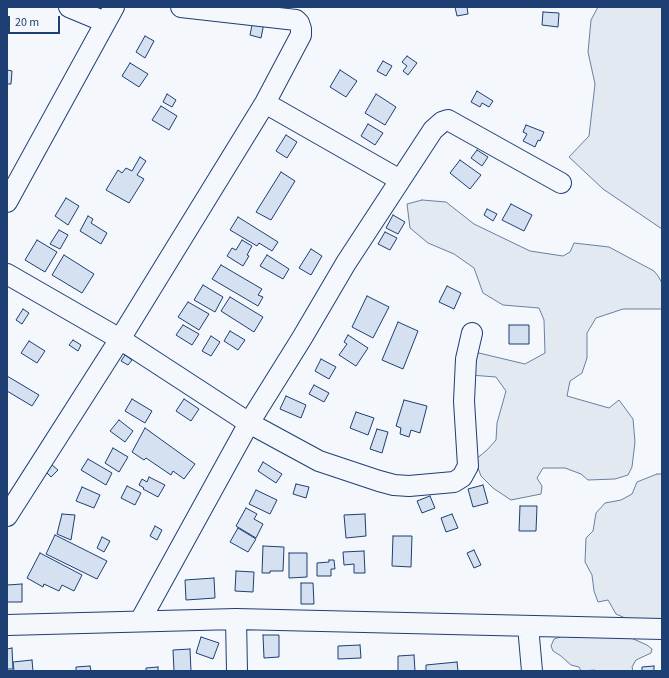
<!DOCTYPE html>
<style>
body{margin:0}
#map{position:relative;width:669px;height:678px;overflow:hidden;background:#f4f7fb;font-family:"Source Sans 3",sans-serif}
canvas{display:block}
.frame{position:absolute;inset:0;border:8px solid #1d3f73;pointer-events:none}
.scale{position:absolute;left:8px;top:16px;width:52px;height:18px;box-sizing:border-box;border:2px solid #1d3f73;border-top:0;padding-left:5px;font-size:12px;line-height:14px;white-space:nowrap;color:#1d3f73;-webkit-text-stroke:3px #f4f7fb;paint-order:stroke}
</style>
<div id="map">
<canvas width="669" height="678"></canvas>
<div class="frame"></div>
<div class="scale">20 m</div>
</div>
<script>
const c = document.querySelector('canvas').getContext('2d');
c.lineJoin = 'round';
function fillPath(path, color) {
  c.fillStyle = color;
  c.fill(path, 'evenodd');
}
function toPath(rows) {
  const path = new Path2D();
  for (const r of rows) {
    path.moveTo(r[0], r[1]);
    for (let i = 2; i < r.length; i += 2) path.lineTo(r[i], r[i + 1]);
  }
  return path;
}
function stroke(path, color, width, dash) {
  c.strokeStyle = color;
  c.lineWidth = width;
  c.lineCap = dash ? 'butt' : 'round';
  c.setLineDash(dash || []);
  c.stroke(path);
}
const green = toPath([
 [598,7,662,7,662,229,603,189,569,157,589,136,595,84,588,52,591,20,598,7],
 [422,200,446,202,474,224,530,251,563,256,570,252,574,243,609,247,654,271,658,276,662,283,662,309,623,309,596,318,587,333,587,358,582,373,570,381,567,396,609,408,619,400,633,419,635,442,632,467,628,475,615,479,588,480,581,474,565,468,543,468,537,478,542,486,541,494,511,500,493,488,481,476,475,460,487,450,496,440,497,423,506,391,496,377,470,375,470,359,479,353,525,364,545,353,544,320,539,308,503,305,483,293,474,268,454,254,428,243,410,228,407,204,422,200],
 [657,474,662,474,662,624,632,621,616,614,608,600,598,602,594,591,592,575,585,562,586,538,593,531,596,513,605,503,621,500,632,494,637,482,657,474],
 [569,634,629,637,647,645,652,649,651,653,636,660,632,667,633,671,596,671,595,670,581,671,579,667,571,665,561,656,553,651,551,646,554,639,569,634]
]);
const building = toPath([
 [455,7,467,7,468,14,457,16,455,7],
 [543,12,559,13,558,27,542,25,543,12],
 [253,20,264,23,261,38,250,35,253,20],
 [145,36,154,41,145,58,136,52,145,36],
 [407,56,417,63,408,75,403,71,407,66,402,62,407,56],
 [383,61,392,66,386,76,377,71,383,61],
 [130,63,148,74,139,87,122,76,130,63],
 [7,70,12,71,11,84,7,84,7,70],
 [340,70,357,81,346,97,330,87,340,70],
 [477,91,493,101,489,107,482,103,480,107,471,102,477,91],
 [167,94,176,100,172,107,163,102,167,94],
 [376,94,396,107,385,125,365,113,376,94],
 [161,106,177,116,169,130,152,120,161,106],
 [368,124,383,133,375,145,361,136,368,124],
 [526,125,544,132,540,141,538,140,535,147,523,141,527,134,523,132,526,125],
 [286,135,297,142,287,158,276,151,286,135],
 [477,150,488,157,482,166,471,158,477,150],
 [140,157,146,161,137,175,144,179,129,203,106,190,118,170,122,173,126,168,132,171,140,157],
 [460,160,481,175,470,189,450,173,460,160],
 [281,172,295,181,271,220,256,212,281,172],
 [66,198,79,206,68,225,55,216,66,198],
 [511,204,532,215,524,231,502,220,511,204],
 [487,209,497,214,493,221,484,215,487,209],
 [393,215,405,222,398,234,386,228,393,215],
 [88,216,93,219,91,223,107,233,101,244,80,231,88,216],
 [238,217,278,242,272,251,259,243,257,246,230,230,238,217],
 [59,230,68,235,60,249,50,244,59,230],
 [385,232,397,238,390,250,378,244,385,232],
 [37,240,57,252,45,272,25,260,37,240],
 [242,240,252,246,247,255,249,256,243,266,227,256,232,248,236,250,242,240],
 [311,249,322,256,311,275,299,268,311,249],
 [64,255,94,274,82,293,52,275,64,255],
 [267,255,289,269,283,279,260,266,267,255],
 [221,265,262,289,258,295,263,297,258,306,212,279,221,265],
 [203,285,223,297,215,312,194,300,203,285],
 [447,286,461,293,454,309,439,302,447,286],
 [367,296,389,307,373,338,352,327,367,296],
 [230,297,263,317,254,332,221,311,230,297],
 [188,302,209,314,199,330,178,317,188,302],
 [23,309,29,313,22,324,16,320,23,309],
 [398,322,418,331,403,369,382,360,398,322],
 [183,325,199,334,192,345,176,335,183,325],
 [509,325,529,325,529,344,509,344,509,325],
 [230,331,245,340,238,350,224,341,230,331],
 [348,335,368,348,356,366,339,355,347,344,344,342,348,335],
 [211,336,220,342,211,356,202,351,211,336],
 [73,340,81,345,78,351,69,345,73,340],
 [29,341,45,351,37,363,21,353,29,341],
 [125,355,132,360,128,365,121,361,125,355],
 [321,359,336,367,329,379,315,371,321,359],
 [7,376,39,395,32,406,7,391,7,376],
 [314,385,329,393,324,402,309,394,314,385],
 [286,396,306,405,301,418,280,409,286,396],
 [132,399,152,411,145,423,125,411,132,399],
 [184,399,199,409,191,421,176,411,184,399],
 [404,400,427,406,420,433,411,430,409,437,400,434,401,428,396,426,404,400],
 [356,412,374,418,368,435,350,428,356,412],
 [119,420,133,431,125,442,110,431,119,420],
 [145,428,195,464,184,479,173,471,171,475,146,458,144,460,132,452,145,428],
 [377,429,388,432,382,453,370,449,377,429],
 [113,448,128,457,119,472,105,463,113,448],
 [88,459,112,473,106,485,81,470,88,459],
 [263,462,282,474,276,483,258,471,263,462],
 [52,465,58,470,51,477,45,471,52,465],
 [149,477,165,485,158,497,143,489,144,488,139,485,142,479,147,482,149,477],
 [296,484,309,487,306,498,293,494,296,484],
 [483,485,488,503,473,507,468,489,483,485],
 [127,486,141,493,135,505,121,498,127,486],
 [82,487,100,495,94,508,76,501,82,487],
 [256,490,277,500,270,514,249,504,256,490],
 [430,496,435,508,422,513,417,501,430,496],
 [520,506,537,506,536,531,519,531,520,506],
 [246,508,257,514,254,519,263,524,256,538,236,526,246,508],
 [62,514,75,515,71,540,57,534,62,514],
 [365,514,366,536,346,538,344,515,365,514],
 [452,514,458,528,446,532,441,518,452,514],
 [155,526,162,530,157,540,150,536,155,526],
 [238,528,256,539,248,552,230,542,238,528],
 [55,535,107,561,97,579,46,554,55,535],
 [393,536,412,536,411,567,392,566,393,536],
 [102,537,110,541,104,552,97,548,102,537],
 [263,546,284,547,283,571,270,571,270,573,262,573,263,546],
 [474,550,481,565,474,568,467,553,474,550],
 [364,551,365,573,354,573,354,564,344,565,343,552,364,551],
 [40,553,82,575,74,591,62,585,59,591,44,584,43,587,27,578,40,553],
 [289,553,307,553,307,577,289,578,289,553],
 [329,560,334,560,335,569,331,569,331,576,317,576,317,563,329,562,329,560],
 [236,571,254,572,253,592,235,591,236,571],
 [214,578,215,598,186,600,185,580,214,578],
 [301,583,313,583,314,604,301,604,301,583],
 [22,584,22,602,7,602,7,585,22,584],
 [263,635,279,635,279,657,264,658,263,635],
 [201,637,219,643,213,659,196,653,201,637],
 [360,645,361,658,338,659,338,646,360,645],
 [12,648,13,669,7,669,7,649,12,648],
 [190,649,191,671,174,671,173,650,190,649],
 [414,655,415,671,398,671,398,656,414,655],
 [32,660,33,671,14,671,13,662,32,660],
 [457,662,458,671,426,671,426,665,457,662],
 [90,666,91,671,76,671,76,667,90,666],
 [654,666,654,671,642,671,642,667,654,666],
 [158,667,158,671,146,671,146,668,158,667]
]);
const minor = toPath([
 [69,7,105,22],
 [265,103,400,180],
 [7,202,114,7],
 [7,274,120,339,249,423,319,461,379,481,394,485,409,486,454,482,462,477,468,466,464,401,466,359,472,333],
 [7,516,120,339,265,103,301,35,301,29,299,23,296,20,181,7],
 [236,619,237,671],
 [140,621,249,423,302,338,346,263,433,130,442,122,448,120,561,183],
 [7,625,236,619,662,629],
 [528,626,532,671]
]);
fillPath(green, '#e3e9f0');
stroke(green, '#687fa3', 1);
fillPath(building, '#d5e0f0');
stroke(building, '#1d3f73', 1);
stroke(minor, '#1d3f73', 22);
stroke(minor, '#f4f7fb', 20);
</script>
